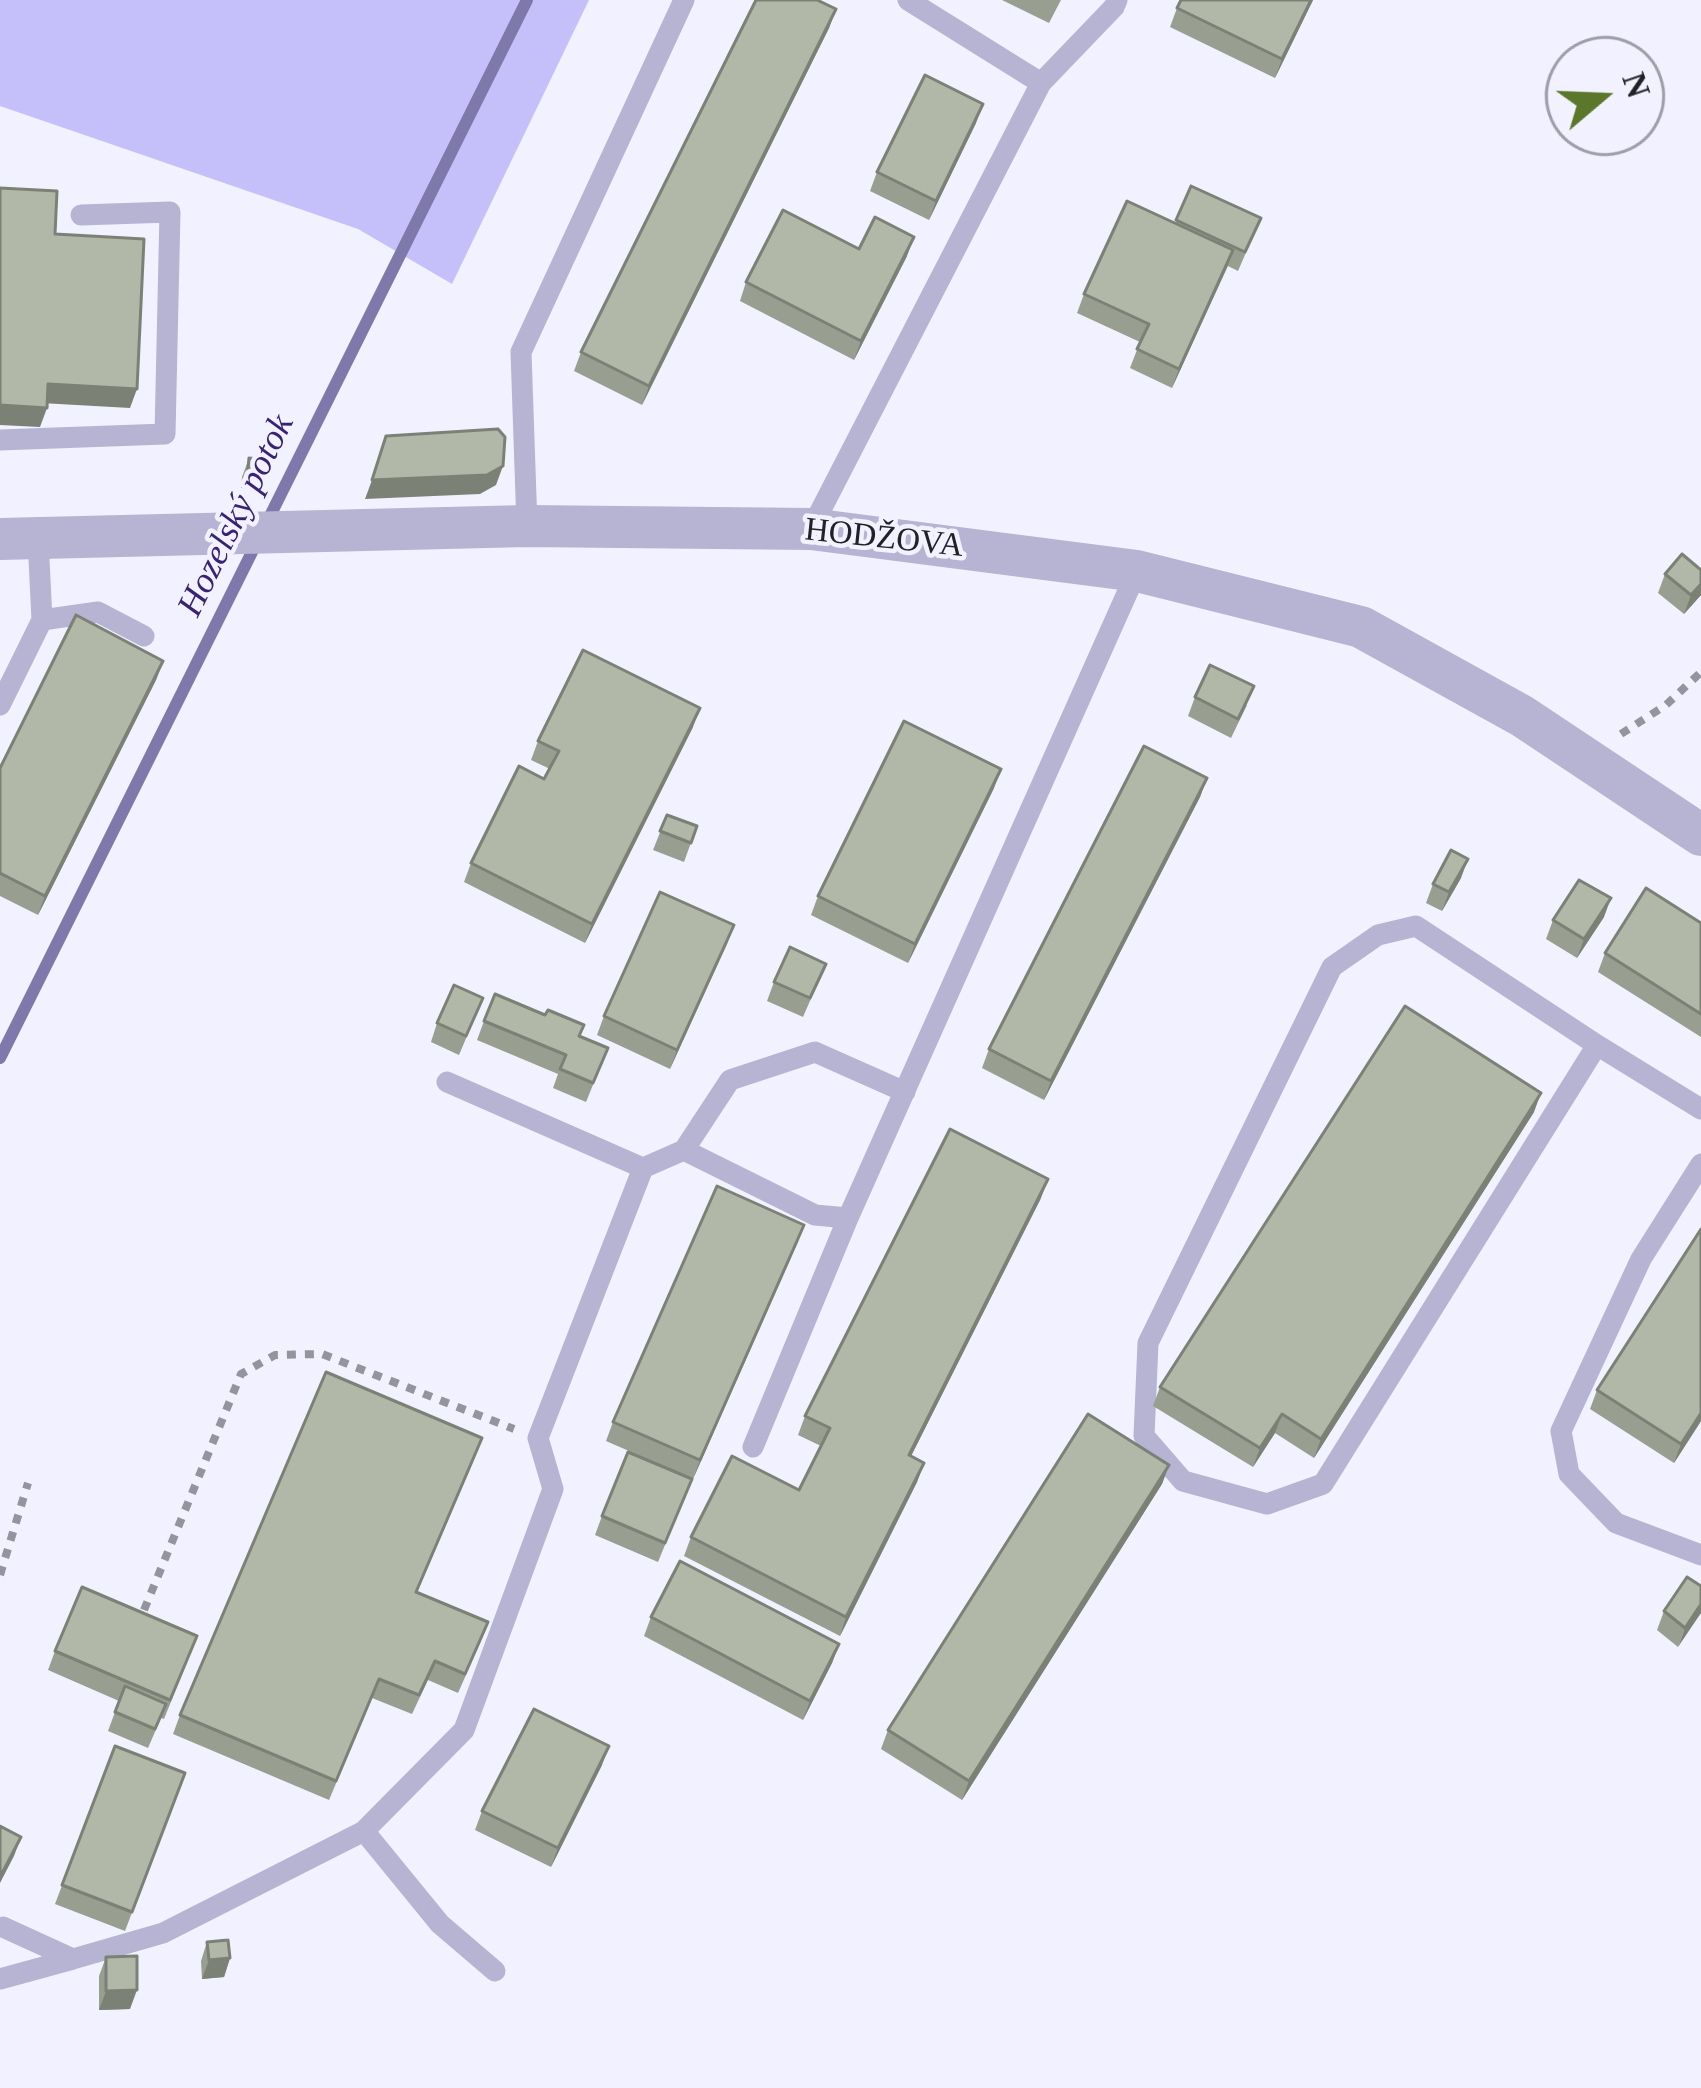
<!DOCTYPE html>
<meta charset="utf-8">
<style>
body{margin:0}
#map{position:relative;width:1701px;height:2088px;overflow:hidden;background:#f2f1ff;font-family:Georgia,serif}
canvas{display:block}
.north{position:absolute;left:1545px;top:36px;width:120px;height:120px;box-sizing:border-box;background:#f2f1ff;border:3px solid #9e9ea9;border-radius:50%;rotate:71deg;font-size:33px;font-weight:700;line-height:48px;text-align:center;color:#212127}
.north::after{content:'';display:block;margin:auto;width:42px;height:54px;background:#5a772c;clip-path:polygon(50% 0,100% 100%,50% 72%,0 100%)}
</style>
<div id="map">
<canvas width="1701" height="2088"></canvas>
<div class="north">N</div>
</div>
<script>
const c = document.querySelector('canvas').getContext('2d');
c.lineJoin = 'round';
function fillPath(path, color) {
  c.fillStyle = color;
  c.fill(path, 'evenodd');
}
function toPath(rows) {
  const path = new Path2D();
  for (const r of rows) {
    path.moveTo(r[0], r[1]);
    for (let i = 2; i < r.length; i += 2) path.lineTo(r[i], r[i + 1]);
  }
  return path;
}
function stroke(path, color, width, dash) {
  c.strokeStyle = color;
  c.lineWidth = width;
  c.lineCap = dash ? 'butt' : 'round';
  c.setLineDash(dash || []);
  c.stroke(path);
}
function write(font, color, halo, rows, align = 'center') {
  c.font = font + ' Georgia,serif';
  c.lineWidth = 9;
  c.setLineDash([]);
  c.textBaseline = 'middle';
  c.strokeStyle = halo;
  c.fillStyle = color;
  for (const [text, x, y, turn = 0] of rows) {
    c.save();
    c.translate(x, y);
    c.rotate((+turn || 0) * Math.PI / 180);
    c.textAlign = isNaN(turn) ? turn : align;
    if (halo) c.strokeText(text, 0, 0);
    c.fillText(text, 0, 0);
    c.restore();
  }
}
const green = toPath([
 [0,0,589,0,452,284,358,229,0,106]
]);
const stream = toPath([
 [265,526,527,0],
 [0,1058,256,544]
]);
const path = toPath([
 [1621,734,1666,705,1701,672],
 [0,1575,28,1483],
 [144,1610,241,1374,275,1355,322,1354,514,1429]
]);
const service = toPath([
 [908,0,1041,83],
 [0,440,165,434,170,212,81,215],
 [527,526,521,352,684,0],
 [811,529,1041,83,1114,7,1117,0],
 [42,620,98,612,144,636],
 [0,705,42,620,38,539],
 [1597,1045,1323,1484,1267,1504,1183,1481,1144,1436,1148,1343,1332,967,1378,935,1416,926,1597,1045,1701,1109],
 [447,1082,643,1168],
 [905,1092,815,1052,730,1080,684,1150,815,1215,848,1218,1137,571],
 [1701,1164,1641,1259,1561,1431,1569,1474,1616,1523,1701,1555],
 [753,1447,848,1218],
 [364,1831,440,1924,495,1971],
 [3,1927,73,1959,163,1933,364,1831,464,1730,553,1489,538,1438,643,1168,684,1150],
 [0,1979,73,1959]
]);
const minor = toPath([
 [0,539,527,526,811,529,1137,571,1361,627,1522,716,1701,835]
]);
const wall = toPath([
 [1002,0,1061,0,1049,23],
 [1313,0,1275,78,1170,27,1177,8],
 [836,9,829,28,642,405,574,371,581,352],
 [976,123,929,220,870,191,877,172],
 [1191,186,1261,218,1238,271,1228,266,1172,388,1130,368,1140,342,1077,313,1084,294,1175,223],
 [859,249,907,256,854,360,740,301,746,282],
 [249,458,268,469,261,488,241,488,242,477],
 [1665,574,1701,595,1684,614,1658,593],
 [163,661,156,680,38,915,0,896,0,768],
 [1195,697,1247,705,1231,738,1188,716],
 [693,727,585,943,464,882,471,863,544,779,550,769,531,760,538,741],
 [1207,778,1200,797,1044,1100,982,1068,989,1049],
 [994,788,908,963,811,915,818,896],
 [667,815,697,826,684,862,653,850],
 [1461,878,1442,911,1426,903,1433,884],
 [1604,917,1577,958,1546,939,1553,920],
 [1701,923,1701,1037,1598,972,1605,953],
 [734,925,670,1069,597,1035,604,1016],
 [826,964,803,1017,767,1001,774,982],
 [483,998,459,1055,431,1042,437,1023],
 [484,1021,579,1036,608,1048,586,1102,553,1088,558,1074,477,1040],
 [1534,1112,1314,1458,1275,1433,1253,1467,1153,1406,1160,1387],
 [1041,1198,911,1456,924,1463,917,1482,840,1636,684,1556,691,1537,799,1490,821,1446,798,1435,805,1416],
 [804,1225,693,1479,606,1441,613,1422],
 [1701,1229,1701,1421,1674,1463,1590,1409,1597,1390],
 [475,1457,417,1592,481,1641,458,1693,428,1680,412,1714,372,1698,329,1800,173,1734,180,1715],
 [1169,1465,1162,1484,962,1800,881,1749,888,1730],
 [692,1479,658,1562,595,1535,602,1516],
 [1701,1586,1678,1647,1657,1630,1664,1611],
 [651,1617,839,1644,832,1663,803,1720,644,1636],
 [55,1651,190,1655,164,1719,161,1718,148,1748,108,1731,119,1701,48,1670],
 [115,1746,185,1773,125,1931,55,1904],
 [602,1765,551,1867,475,1830,482,1811],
 [207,1942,230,1958,224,1977,202,1979,201,1961],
 [106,1957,130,2009,99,2010,99,1976]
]);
const shadedWall = toPath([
 [1311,0,1313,0,1275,78,1282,59],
 [836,9,829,28,642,405,649,386],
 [983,104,976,123,929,220,936,201],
 [914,237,907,256,854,360,861,341],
 [1233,250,1226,269,1172,388,1179,369],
 [48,384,137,389,130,408,41,403],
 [0,405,47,408,40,427,0,425],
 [503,466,496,485,480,494,365,499,372,480],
 [248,469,268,469,261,488,241,488],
 [1701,584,1701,595,1684,614,1691,595],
 [163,661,156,680,38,915,45,896],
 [700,708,693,727,585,943,592,924],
 [1001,769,994,788,908,963,915,944],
 [1207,778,1200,797,1044,1100,1051,1081],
 [1468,859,1461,878,1442,911,1449,892],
 [1611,898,1604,917,1577,958,1584,939],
 [734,925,727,944,670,1069,677,1050],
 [1541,1093,1534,1112,1314,1458,1321,1439],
 [1048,1179,1041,1198,902,1474,909,1455],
 [804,1225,797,1244,693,1479,700,1460],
 [1701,1413,1701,1421,1674,1463,1681,1444],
 [1282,1414,1275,1433,1253,1467,1260,1448],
 [924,1463,917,1482,840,1636,846,1617],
 [1169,1465,1162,1484,962,1800,969,1781],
 [1701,1604,1701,1613,1678,1647,1685,1628],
 [839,1644,832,1663,803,1720,810,1701],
 [609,1746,602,1765,551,1867,558,1848],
 [21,1837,14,1856,0,1883,0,1877],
 [230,1958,224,1977,202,1979,209,1960],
 [137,1990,130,2009,99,2010,106,1991]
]);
const building = toPath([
 [756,0,817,0,836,9,649,386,581,352,756,0],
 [1181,0,1311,0,1282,59,1177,8,1181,0],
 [925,75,983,104,936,201,877,172,925,75],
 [1191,186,1261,218,1245,252,1176,220,1191,186],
 [0,188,57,191,55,234,144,239,137,389,48,384,47,408,0,405,0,188],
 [1127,201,1233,250,1179,369,1137,349,1149,324,1084,294,1127,201],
 [783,210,859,249,875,217,914,237,861,341,746,282,783,210],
 [498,429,505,437,503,466,487,475,372,480,386,436,498,429],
 [249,458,269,459,268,469,248,469,249,458],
 [1682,554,1701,570,1701,584,1691,595,1665,574,1682,554],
 [76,615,163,661,45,896,0,873,0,768,76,615],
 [583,650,700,708,592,924,471,863,519,766,544,779,559,751,538,741,583,650],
 [1210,665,1254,686,1238,719,1195,697,1210,665],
 [904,721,1001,769,915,944,818,896,904,721],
 [1144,746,1207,778,1051,1081,989,1049,1144,746],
 [667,815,697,826,691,843,660,831,667,815],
 [1451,850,1468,859,1449,892,1433,884,1451,850],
 [1579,880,1611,898,1584,939,1553,920,1579,880],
 [1646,888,1701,923,1701,1014,1605,953,1646,888],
 [660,892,734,925,677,1050,604,1016,660,892],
 [790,947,826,964,810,998,774,982,790,947],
 [454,985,483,998,466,1036,437,1023,454,985],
 [495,994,545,1015,548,1010,584,1025,579,1036,608,1048,593,1083,560,1069,566,1055,484,1021,495,994],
 [1405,1006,1541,1093,1321,1439,1282,1414,1260,1448,1160,1387,1405,1006],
 [950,1129,1048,1179,909,1455,924,1463,846,1617,691,1537,732,1456,799,1490,830,1428,805,1416,950,1129],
 [717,1186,804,1225,700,1460,613,1422,717,1186],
 [1701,1229,1701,1413,1681,1444,1597,1390,1701,1229],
 [326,1372,482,1438,416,1592,488,1622,465,1674,435,1661,419,1695,379,1679,336,1781,180,1715,326,1372],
 [1088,1414,1169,1465,969,1781,888,1730,1088,1414],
 [628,1452,692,1479,665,1543,602,1516,628,1452],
 [680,1561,839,1644,810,1701,651,1617,680,1561],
 [1687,1577,1701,1586,1701,1604,1685,1628,1664,1611,1687,1577],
 [82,1587,197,1636,170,1700,55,1651,82,1587],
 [125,1686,166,1704,155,1729,115,1712,125,1686],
 [534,1709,609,1746,558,1848,482,1811,534,1709],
 [115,1746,185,1773,132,1912,62,1885,115,1746],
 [0,1826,21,1837,0,1877,0,1826],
 [228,1940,230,1958,209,1960,207,1942,228,1940],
 [137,1956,137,1990,106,1991,106,1957,137,1956]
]);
const streetNames = [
 ["HODŽOVA",884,539,6]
];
const waterNames = [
 ["Hozelský potok",237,516,-64]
];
fillPath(green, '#c6c0fa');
stroke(stream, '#7e78ab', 12);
stroke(path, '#94949e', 8, [9, 9]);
stroke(service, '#b6b3d3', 21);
stroke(minor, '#b6b3d3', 42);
fillPath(wall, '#989e90');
fillPath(shadedWall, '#7c8176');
fillPath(building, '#b1b8a8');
stroke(building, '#7c8176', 3);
write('33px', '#212127', '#f2f1ff', streetNames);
write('italic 36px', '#382373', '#f2f1ff', waterNames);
</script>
